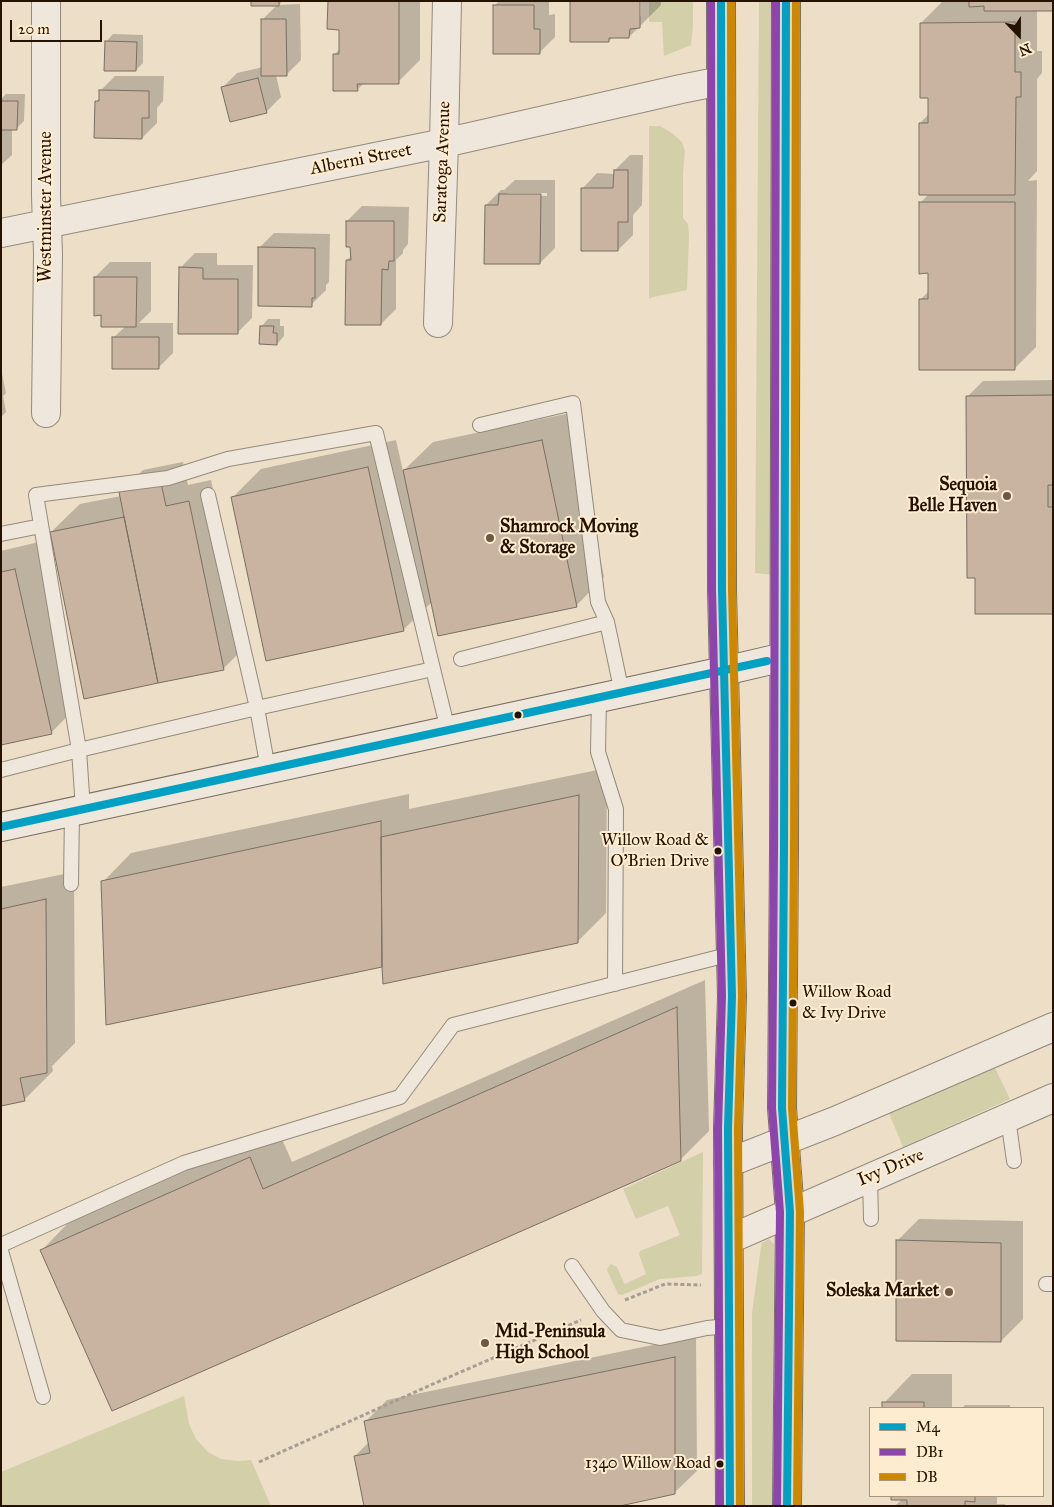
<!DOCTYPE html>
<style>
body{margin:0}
#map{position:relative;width:1054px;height:1507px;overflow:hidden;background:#eddec7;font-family:"IM FELL Great Primer",serif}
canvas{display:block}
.frame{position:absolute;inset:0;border:2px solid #251201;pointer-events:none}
.legend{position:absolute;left:869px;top:1407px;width:175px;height:90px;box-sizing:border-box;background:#feecd0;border:1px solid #a7957d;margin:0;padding:6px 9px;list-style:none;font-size:15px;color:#251201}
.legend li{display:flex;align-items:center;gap:10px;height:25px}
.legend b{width:25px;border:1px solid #a7957d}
.north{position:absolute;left:994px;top:10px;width:50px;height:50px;-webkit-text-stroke:4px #feecd0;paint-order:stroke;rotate:158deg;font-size:14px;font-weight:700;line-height:20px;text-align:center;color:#251201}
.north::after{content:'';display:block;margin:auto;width:18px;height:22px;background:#251201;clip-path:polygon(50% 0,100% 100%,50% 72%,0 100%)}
.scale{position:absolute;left:10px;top:20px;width:92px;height:22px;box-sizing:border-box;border:2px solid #251201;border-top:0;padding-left:6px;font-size:15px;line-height:18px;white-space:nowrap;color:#251201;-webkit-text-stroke:4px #feecd0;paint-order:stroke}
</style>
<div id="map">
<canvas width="1054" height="1507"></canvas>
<div class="frame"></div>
<ul class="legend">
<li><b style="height:6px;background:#02a1c4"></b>M4</li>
<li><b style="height:6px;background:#8e44ad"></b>DB1</li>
<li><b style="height:6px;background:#cd8800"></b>DB</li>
</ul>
<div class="north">N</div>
<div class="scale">20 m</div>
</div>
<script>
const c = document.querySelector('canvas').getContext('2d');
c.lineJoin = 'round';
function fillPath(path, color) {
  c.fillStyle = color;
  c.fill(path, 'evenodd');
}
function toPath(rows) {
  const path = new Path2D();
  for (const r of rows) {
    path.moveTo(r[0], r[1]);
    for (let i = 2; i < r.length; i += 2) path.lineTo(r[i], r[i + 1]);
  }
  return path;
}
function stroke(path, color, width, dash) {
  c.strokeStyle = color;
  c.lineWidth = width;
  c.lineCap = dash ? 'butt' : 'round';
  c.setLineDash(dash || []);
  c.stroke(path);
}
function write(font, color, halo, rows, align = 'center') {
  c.font = font + ' "IM FELL Great Primer",serif';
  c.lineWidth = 4;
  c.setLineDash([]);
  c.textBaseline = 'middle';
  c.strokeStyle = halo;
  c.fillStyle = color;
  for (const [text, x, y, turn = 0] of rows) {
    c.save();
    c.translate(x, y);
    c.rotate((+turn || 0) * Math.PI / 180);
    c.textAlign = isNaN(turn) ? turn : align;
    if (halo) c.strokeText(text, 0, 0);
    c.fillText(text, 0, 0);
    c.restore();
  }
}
const green = toPath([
 [649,1,693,1,693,26,691,45,664,56,662,22,649,22],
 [759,1,772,1,774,575,755,573],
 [649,126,660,126,672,133,682,142,685,151,683,172,683,218,688,224,689,235,687,290,649,298],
 [995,1068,1010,1099,903,1147,889,1113],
 [703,1152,702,1274,696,1276,660,1279,622,1295,618,1294,607,1270,609,1266,611,1264,617,1267,624,1283,625,1284,646,1274,639,1254,640,1251,680,1235,668,1206,636,1219,623,1189],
 [769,1239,774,1244,773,1506,752,1506,752,1313,761,1247,762,1243],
 [184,1396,189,1424,196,1439,208,1452,221,1459,239,1461,251,1460,271,1506,1,1506,1,1472]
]);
const shadow = toPath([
 [253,1,282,1,279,5,300,4,301,60,286,75,276,75,281,97,266,112,222,88,237,73,263,67,262,20,277,5],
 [329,1,420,1,420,60,398,82,364,83,357,90,334,55,340,49,340,28],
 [499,1,549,1,549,15,555,14,555,37,540,52,494,6],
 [641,1,661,1,661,5,629,37,613,37,609,41,571,41,641,16],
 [943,1,1053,1,1037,9,1037,51,1042,51,1042,73,1037,79,1037,171,1028,181,1037,180,1036,347,1014,369,921,299,929,291,929,272,920,203,929,194,920,123,929,114,929,96,921,23],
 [113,34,143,35,143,63,136,70,106,42],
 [115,76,164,76,163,101,157,108,157,123,142,138,96,102,100,98,100,91],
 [6,94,25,94,24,121,17,128,12,128,12,155,1,165,1,99],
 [630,155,643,155,642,205,633,215,633,235,618,250,583,188,597,173,615,174,615,170],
 [515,180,555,180,555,248,540,263,486,205,501,190,504,190],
 [508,193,547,193,547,196,506,195],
 [362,206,409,207,408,244,403,250,403,253,396,260,396,309,381,324,347,260,352,255,347,221],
 [274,233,330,234,329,282,326,285,326,290,311,305,259,248],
 [195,253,217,253,217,265,253,265,252,318,237,333,180,268],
 [110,262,151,262,151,311,139,323,173,323,173,353,158,368,113,338,126,326,95,277],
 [268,319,280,319,280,326,284,326,284,336,277,344,261,327],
 [1,369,6,393,3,396,6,412,1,417],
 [1053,380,1053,613,976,577,968,396,983,381],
 [570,413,604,577,576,606,432,602,403,630,232,498,261,469,396,440,403,471,433,442],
 [183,462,188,485,211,480,245,647,223,669,85,697,51,532,80,504,121,496,121,492,143,470],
 [43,541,79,704,51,733,1,744,1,551],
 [607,768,606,913,577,942,383,965,103,882,131,853,409,794,409,809],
 [74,872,75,1043,52,1066,53,1071,24,1100,1,1104,1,887],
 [705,980,709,1131,680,1160,42,1250,70,1221,278,1130,292,1162],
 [919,1219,1023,1221,1023,1319,1001,1341,897,1241],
 [696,1336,697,1471,674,1493,355,1456,369,1442,365,1422,387,1400],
 [912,1374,952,1374,952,1408,884,1408,884,1403],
 [965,1405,1010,1405,1010,1408,962,1408],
 [893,1496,997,1496,997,1504,1005,1504,1005,1506,895,1506,902,1499,892,1499]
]);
const building = toPath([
 [251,1,279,1,279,6,251,6,251,1],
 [328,1,399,1,399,84,357,84,358,91,333,91,333,54,339,54,339,30,327,29,328,1],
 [570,1,640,1,640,28,630,29,629,38,609,38,609,42,570,42,570,1],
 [969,1,1053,1,1053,11,984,11,984,6,969,7,969,1],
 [493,5,534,5,534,29,540,29,540,54,493,54,493,5],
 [261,19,286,19,287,76,261,76,261,19],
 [1015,22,1015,72,1021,72,1021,97,1016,97,1015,195,919,195,919,123,928,123,928,98,920,98,920,23,1015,22],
 [105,41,137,42,136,71,104,71,105,41],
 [258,78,267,113,230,122,221,87,258,78],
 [99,90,149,91,149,118,142,118,142,139,94,138,95,101,99,101,99,90],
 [1,101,18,101,17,130,1,130,1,101],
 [614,170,628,170,628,222,618,222,618,251,581,251,581,188,613,188,614,170],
 [499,194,541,194,540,264,484,264,485,205,498,205,499,194],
 [919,202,1015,202,1015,370,919,370,919,299,928,299,928,273,919,274,919,202],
 [346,221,394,221,394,261,389,261,388,270,382,269,381,325,345,325,346,260,351,260,350,247,346,247,346,221],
 [258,247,315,248,315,298,312,298,312,307,258,306,258,247],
 [179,267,203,268,203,279,238,279,238,334,178,334,179,267],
 [94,277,137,277,136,327,101,327,101,315,94,316,94,277],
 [260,326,274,326,273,333,277,333,277,345,259,344,260,326],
 [112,337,159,337,159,369,112,369,112,337],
 [1053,395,1053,485,1048,485,1048,507,1053,507,1053,614,975,614,975,578,967,578,966,396,1053,395],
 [542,440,577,607,438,636,403,470,542,440],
 [368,467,404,631,266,661,231,497,368,467],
 [161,483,166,506,189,501,224,670,158,683,119,492,161,483],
 [124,517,158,683,84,699,50,532,124,517],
 [15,569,52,734,1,745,1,572,15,569],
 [579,795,578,943,383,984,382,967,381,837,579,795],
 [381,821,382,967,106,1025,101,881,381,821],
 [46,899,47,1073,20,1078,25,1101,1,1106,1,909,46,899],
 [677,1007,681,1161,112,1411,40,1250,250,1157,263,1189,677,1007],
 [896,1240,1001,1243,1001,1342,896,1341,896,1240],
 [675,1357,675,1494,620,1506,364,1506,354,1456,370,1453,364,1421,675,1357],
 [882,1402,924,1402,924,1408,882,1408,882,1402],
 [891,1496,975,1496,975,1502,965,1501,965,1506,907,1506,907,1500,891,1500,891,1496]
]);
const path = toPath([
 [625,1300,665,1284,701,1285],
 [259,1462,433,1384,581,1320]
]);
const lane = toPath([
 [480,425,573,403,598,602,607,622],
 [208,495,257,708,433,669,448,730],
 [1,534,41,526],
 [461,659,607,622,622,693],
 [599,698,598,752,616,809,615,984],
 [268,769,257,708,79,750,36,495,168,478,228,459,376,433,433,669],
 [1,770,79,750,83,809],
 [71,884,72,811],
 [1008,1118,1014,1161],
 [870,1177,871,1219],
 [1,1245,184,1163,400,1097,453,1025,731,954],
 [1,1251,43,1397],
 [572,1266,603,1311,621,1330,660,1338,707,1328,730,1326],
 [1046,1284,1053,1284]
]);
const street = toPath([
 [1,233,444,143,681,89,721,81],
 [438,323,444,143,447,1],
 [46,413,48,254,46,196,46,1],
 [728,1163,835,1121,1053,1027],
 [730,1239,1053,1098]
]);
const secondary = toPath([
 [1,827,724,671,784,657]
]);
const primary = toPath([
 [721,1,722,590,732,996,728,1128,730,1506],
 [786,1,784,850,782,1108,790,1212,787,1506]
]);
const bus1 = toPath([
 [721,1,722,590,732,996,728,1128,730,1506],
 [786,1,784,850,782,1108,790,1212,787,1506],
 [1,827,767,661]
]);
const bus2 = toPath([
 [711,1,712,590,722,996,718,1128,720,1506],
 [776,1,774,850,772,1108,780,1212,777,1506]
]);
const bus3 = toPath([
 [731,1,732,590,742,996,738,1128,740,1506],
 [796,1,794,850,792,1108,800,1212,797,1506]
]);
const markers = [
 [1007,496,5,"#6b5946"],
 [490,538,5,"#6b5946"],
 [518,715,4.5,"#251201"],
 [718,851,4.5,"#251201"],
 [793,1003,4.5,"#251201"],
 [949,1292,5,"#6b5946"],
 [485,1343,5,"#6b5946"],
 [720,1464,4.5,"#251201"]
];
const busNames = [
 ["Willow Road &",709,841],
 ["O'Brien Drive",709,862],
 ["Willow Road",802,993,"left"],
 ["& Ivy Drive",802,1014,"left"],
 ["1340 Willow Road",711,1464]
];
const streetNames = [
 ["Alberni Street",361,160,-11],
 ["Saratoga Avenue",443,162,-88],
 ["Westminster Avenue",47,207,-90],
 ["Ivy Drive",891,1168,-23]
];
const poiNames = [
 ["Sequoia",997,486],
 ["Belle Haven",997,507],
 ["Shamrock Moving",500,528,"left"],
 ["& Storage",500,549,"left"],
 ["Soleska Market",939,1292],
 ["Mid-Peninsula",495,1333,"left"],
 ["High School",495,1354,"left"]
];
fillPath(green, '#d3cfa9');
fillPath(shadow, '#0003');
fillPath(building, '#c8b4a1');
stroke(building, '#786e61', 1);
stroke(lane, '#948a7b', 16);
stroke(street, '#948a7b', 30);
stroke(secondary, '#786e61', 30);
stroke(primary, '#786e61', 30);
stroke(path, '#a69e94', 3, [4, 2.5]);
stroke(lane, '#efe7db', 14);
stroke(street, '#efe7db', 28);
stroke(secondary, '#efe7db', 28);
stroke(primary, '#e2d6c6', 28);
stroke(bus1, '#02a1c4', 8);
stroke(bus2, '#8e44ad', 8);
stroke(bus3, '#cd8800', 8);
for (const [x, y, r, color] of markers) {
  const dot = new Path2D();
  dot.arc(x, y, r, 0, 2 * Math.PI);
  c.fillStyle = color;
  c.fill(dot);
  stroke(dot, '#feecd0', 2);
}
write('17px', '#251201', '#feecd0', busNames, 'right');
write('18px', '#251201', '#feecd0', streetNames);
write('bold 18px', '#251201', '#feecd0', poiNames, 'right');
</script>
